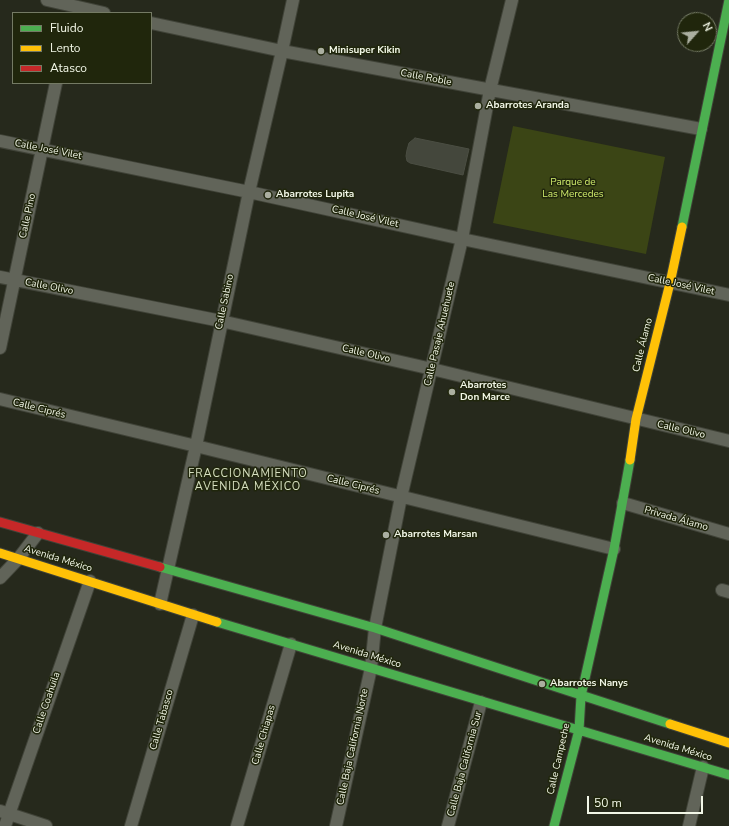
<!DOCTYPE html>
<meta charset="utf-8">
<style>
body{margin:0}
#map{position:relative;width:729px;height:826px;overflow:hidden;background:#26291c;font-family:"Nunito Sans",sans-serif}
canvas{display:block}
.legend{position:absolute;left:12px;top:12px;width:140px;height:72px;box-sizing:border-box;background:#20260c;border:1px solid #747a64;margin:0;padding:5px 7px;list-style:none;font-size:12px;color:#f2f7e7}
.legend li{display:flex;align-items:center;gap:8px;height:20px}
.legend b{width:20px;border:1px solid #747a64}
.north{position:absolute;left:677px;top:12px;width:40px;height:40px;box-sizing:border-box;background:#20260c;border:1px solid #747a64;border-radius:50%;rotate:63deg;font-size:11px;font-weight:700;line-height:16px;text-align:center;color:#f2f7e7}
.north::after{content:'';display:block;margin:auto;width:14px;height:18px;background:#abafa0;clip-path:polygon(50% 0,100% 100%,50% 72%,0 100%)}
.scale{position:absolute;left:587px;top:796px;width:116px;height:18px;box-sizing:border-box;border:2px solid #f2f7e7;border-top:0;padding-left:5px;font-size:12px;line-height:14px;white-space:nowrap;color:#f2f7e7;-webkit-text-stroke:3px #20260c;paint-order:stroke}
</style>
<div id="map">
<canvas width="729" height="826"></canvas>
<ul class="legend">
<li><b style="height:5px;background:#4caf50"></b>Fluido</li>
<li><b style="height:5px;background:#ffc107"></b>Lento</li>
<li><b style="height:5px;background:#c62828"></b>Atasco</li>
</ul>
<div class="north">N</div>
<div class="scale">50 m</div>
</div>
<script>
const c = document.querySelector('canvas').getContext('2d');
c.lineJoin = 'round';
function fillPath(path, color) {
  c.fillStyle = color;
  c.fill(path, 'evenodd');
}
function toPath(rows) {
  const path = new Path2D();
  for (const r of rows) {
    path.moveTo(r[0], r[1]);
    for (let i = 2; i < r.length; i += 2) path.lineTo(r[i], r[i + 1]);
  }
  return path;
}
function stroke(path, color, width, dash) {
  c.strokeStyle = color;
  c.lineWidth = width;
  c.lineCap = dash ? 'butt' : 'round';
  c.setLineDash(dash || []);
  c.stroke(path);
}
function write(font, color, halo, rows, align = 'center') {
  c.font = font + ' "Nunito Sans",sans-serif';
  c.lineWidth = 3;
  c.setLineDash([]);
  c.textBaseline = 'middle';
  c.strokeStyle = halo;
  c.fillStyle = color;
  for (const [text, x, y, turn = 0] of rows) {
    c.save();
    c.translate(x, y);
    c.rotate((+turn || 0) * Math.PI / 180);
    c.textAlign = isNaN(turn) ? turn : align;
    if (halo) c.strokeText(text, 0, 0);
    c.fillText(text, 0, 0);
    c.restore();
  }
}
const green = toPath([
 [513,126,665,157,646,254,493,223]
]);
const building = toPath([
 [415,138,469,149,463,175,410,163,407,161,406,156,407,150,409,143,415,138]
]);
const street = toPath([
 [47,0,104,13],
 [151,23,282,51,701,129],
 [0,141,249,192,462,239,729,295],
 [0,277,221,321,432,369,729,441],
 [0,348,56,83],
 [0,399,196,446,614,549],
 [623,503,729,534],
 [0,578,18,559,38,533],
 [722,590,729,592],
 [160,604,196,446,249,192,282,51,293,0],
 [0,811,46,826],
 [5,826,90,581],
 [131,826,193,615],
 [237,826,291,644],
 [336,826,371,668,375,628,401,497,462,239,490,90,512,0],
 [448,826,481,702],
 [689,826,703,767]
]);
const fast = toPath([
 [682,227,729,0],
 [160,567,375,628,670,724],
 [217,622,729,775],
 [554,826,579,730,581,696,614,549,630,460]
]);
const slow = toPath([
 [630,460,636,419,670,283,682,227],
 [0,553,217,622],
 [670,724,729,743]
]);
const jam = toPath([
 [0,522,160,567]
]);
const markers = [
 [321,51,4,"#abafa0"],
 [478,106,4,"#abafa0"],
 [268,195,4,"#abafa0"],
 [452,392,4,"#abafa0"],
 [386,535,4,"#abafa0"],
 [542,684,4,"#abafa0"]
];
const poiNames = [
 ["Minisuper Kikin",329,51],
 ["Abarrotes Aranda",486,106],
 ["Abarrotes Lupita",276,195],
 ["Abarrotes",460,386],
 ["Don Marce",460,398],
 ["Abarrotes Marsan",394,535],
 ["Abarrotes Nanys",550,684]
];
const streetNames = [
 ["Calle Roble",426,78,11],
 ["Calle José Vilet",48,150,11],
 ["Calle Pino",28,216,-78],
 ["Calle José Vilet",365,217,13],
 ["Calle José Vilet",681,285,12],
 ["Calle Olivo",49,287,11],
 ["Calle Sabino",225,302,-78],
 ["Calle Pasaje Ahuehuete",440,334,-77],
 ["Calle Álamo",643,345,-76],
 ["Calle Olivo",366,354,13],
 ["Calle Ciprés",39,409,14],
 ["Calle Olivo",681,430,13],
 ["Calle Ciprés",353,485,14],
 ["Privada Álamo",676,519,16],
 ["Avenida México",58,559,17],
 ["Avenida México",367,655,17],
 ["Calle Coahuila",47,703,-71],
 ["Calle Tabasco",162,720,-74],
 ["Calle Chiapas",264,735,-74],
 ["Calle Baja California Norte",353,747,-78],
 ["Avenida México",678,748,17],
 ["Calle Campeche",559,759,-77],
 ["Calle Baja California Sur",465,764,-75]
];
const parkNames = [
 ["Parque de",573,183],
 ["Las Mercedes",573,195]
];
const neighbourhoodNames = [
 ["FRACCIONAMIENTO",248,474],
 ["AVENIDA MÉXICO",248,487]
];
fillPath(green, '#3b4515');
fillPath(building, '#44473c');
stroke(building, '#4b4e43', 1);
stroke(street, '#404338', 14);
stroke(fast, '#404338', 11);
stroke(slow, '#404338', 11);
stroke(jam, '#404338', 11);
stroke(street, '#616459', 12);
stroke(fast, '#4caf50', 9);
stroke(slow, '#ffc107', 9);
stroke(jam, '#c62828', 9);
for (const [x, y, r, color] of markers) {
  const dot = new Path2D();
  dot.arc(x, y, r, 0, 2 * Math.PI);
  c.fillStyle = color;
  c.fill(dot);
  stroke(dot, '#20260c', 1.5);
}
write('bold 10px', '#f2f7e7', '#20260c', poiNames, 'left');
write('10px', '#f2f7e7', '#20260c', streetNames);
write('10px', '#d0ec6c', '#20260c', parkNames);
c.letterSpacing = '1px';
write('11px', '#d7e0c1', '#20260c', neighbourhoodNames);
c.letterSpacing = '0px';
</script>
